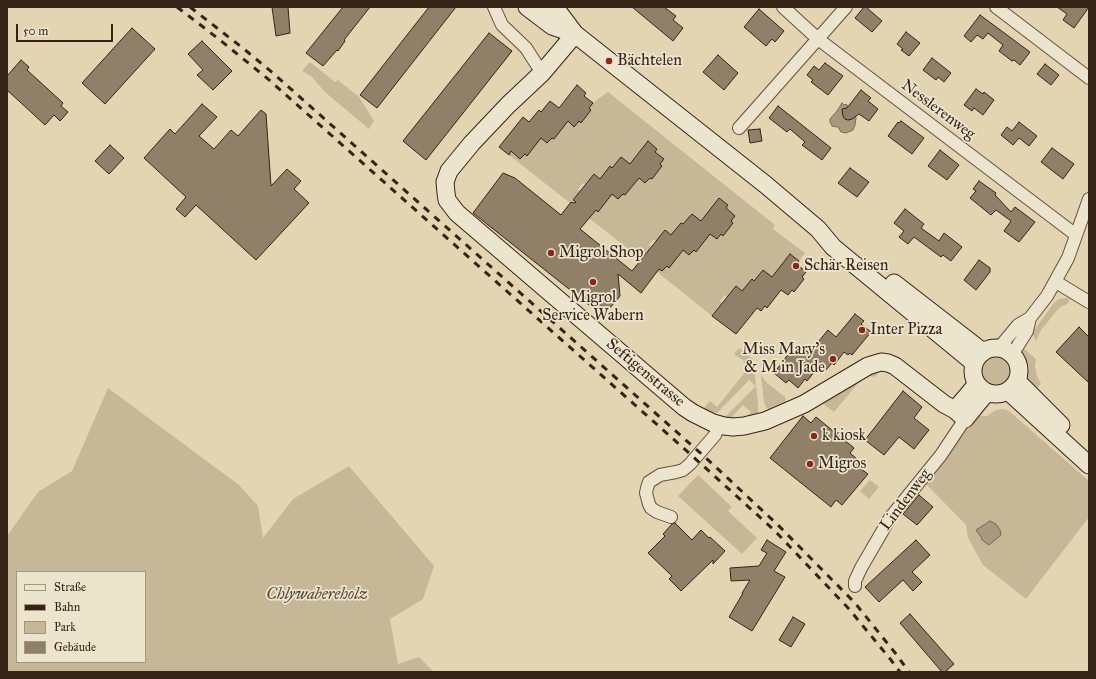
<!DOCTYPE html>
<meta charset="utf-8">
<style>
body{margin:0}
#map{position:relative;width:1096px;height:679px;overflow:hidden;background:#e4d5b2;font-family:"IM FELL Great Primer",serif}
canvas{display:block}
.frame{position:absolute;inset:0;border:8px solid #352316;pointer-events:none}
.legend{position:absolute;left:16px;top:571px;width:130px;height:92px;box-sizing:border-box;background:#ede4cd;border:1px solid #a39784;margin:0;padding:5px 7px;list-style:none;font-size:12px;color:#352316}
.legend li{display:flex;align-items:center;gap:8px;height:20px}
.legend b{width:20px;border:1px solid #a39784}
.scale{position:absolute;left:16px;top:24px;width:97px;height:18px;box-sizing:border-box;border:2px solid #352316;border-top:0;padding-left:5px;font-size:12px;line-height:14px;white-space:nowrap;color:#352316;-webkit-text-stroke:3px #ede4cd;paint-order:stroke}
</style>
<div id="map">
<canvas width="1096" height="679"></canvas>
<div class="frame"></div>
<ul class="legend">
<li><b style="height:5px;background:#ede4cd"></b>Straße</li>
<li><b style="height:5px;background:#352316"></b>Bahn</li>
<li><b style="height:11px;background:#c6b797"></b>Park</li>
<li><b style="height:11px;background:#908067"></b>Gebäude</li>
</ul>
<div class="scale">50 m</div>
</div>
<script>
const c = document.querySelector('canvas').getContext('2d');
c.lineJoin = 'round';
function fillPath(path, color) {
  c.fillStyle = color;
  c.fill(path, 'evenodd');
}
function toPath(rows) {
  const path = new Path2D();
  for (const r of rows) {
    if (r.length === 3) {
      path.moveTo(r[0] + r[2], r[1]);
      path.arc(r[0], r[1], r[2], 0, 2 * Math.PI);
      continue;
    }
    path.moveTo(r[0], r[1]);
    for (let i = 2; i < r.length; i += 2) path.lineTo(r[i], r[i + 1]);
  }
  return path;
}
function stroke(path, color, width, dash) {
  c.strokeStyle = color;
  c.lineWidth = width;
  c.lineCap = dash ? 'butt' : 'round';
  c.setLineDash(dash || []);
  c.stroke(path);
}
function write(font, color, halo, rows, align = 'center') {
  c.font = font + ' "IM FELL Great Primer",serif';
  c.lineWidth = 3.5;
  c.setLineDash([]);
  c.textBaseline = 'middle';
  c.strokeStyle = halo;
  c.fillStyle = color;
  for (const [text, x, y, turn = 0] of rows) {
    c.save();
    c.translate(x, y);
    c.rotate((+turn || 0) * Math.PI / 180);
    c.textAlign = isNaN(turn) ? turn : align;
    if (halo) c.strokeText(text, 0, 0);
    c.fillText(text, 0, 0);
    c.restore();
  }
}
const green = toPath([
 [310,62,335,82,338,80,359,97,374,121,369,129,326,93,311,76,302,71],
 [608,92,775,225,773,229,805,253,799,261,790,254,772,277,763,270,754,281,752,279,747,285,745,293,736,286,727,297,725,295,720,301,722,303,712,316,651,267,653,264,662,271,667,266,669,268,681,248,689,255,694,250,696,252,708,232,716,239,721,234,723,235,733,223,731,221,735,216,726,208,728,205,719,198,701,221,692,214,683,224,681,223,676,229,674,237,665,230,656,241,654,239,651,242,649,245,651,247,641,259,580,211,596,210,598,212,610,192,618,199,623,194,625,195,635,183,637,176,645,183,650,178,652,179,662,167,660,164,664,159,655,152,657,149,648,142,630,164,612,168,610,167,605,173,603,180,594,174,585,184,583,183,578,189,580,191,570,203,509,155,511,151,520,159,525,154,527,155,539,136,547,143,552,138,554,139,564,126,566,120,574,127,579,121,581,123,591,110,589,108,593,103],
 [1067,298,1070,299,1067,304,1060,307,1041,330,1036,341,1032,333,1054,303,1059,299],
 [739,348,753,359,758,403,758,413,754,417,747,417,751,412,743,405,730,419,724,418,756,386,749,380,717,413,710,414,703,409,710,401,717,407,746,371,744,361,734,354],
 [1023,348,1036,359,1035,366,1037,376,1041,384,1034,391,1027,384,1025,377,1025,365,1022,353],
 [996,371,17],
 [875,370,877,370,878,373,875,377,865,375,834,412,822,403,822,401,823,398,867,372],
 [761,375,767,383,785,397,786,401,768,409,766,407,764,402],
 [108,388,239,485,258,506,263,538,293,499,349,466,434,566,423,599,390,619,398,664,419,657,434,672,7,672,7,536,38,492,72,471],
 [17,572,145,572,145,662,17,662],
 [1003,409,1009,411,1089,481,1089,517,1026,599,983,565,968,538,966,525,926,484,972,418,979,416,987,416,996,410],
 [698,475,732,507,728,511,757,538,742,554,678,496],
 [870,480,879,487,869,499,860,491]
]);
const water = toPath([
 [842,103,844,105,846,104,848,106,844,109,842,112,843,115,845,119,848,120,852,119,855,117,855,114,856,118,855,125,853,130,846,133,841,132,838,127,832,126,830,122,830,119,837,111,842,103],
 [990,521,996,524,1000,530,1001,535,989,545,982,540,981,537,976,530,990,521]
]);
const building = toPath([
 [272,7,288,7,290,33,276,36,272,7],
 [343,7,370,7,344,40,345,41,338,51,337,50,323,66,306,53,343,7],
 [429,7,456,7,377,108,360,95,429,7],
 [632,7,664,7,676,16,673,20,683,28,673,41,632,7],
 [864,7,866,7,882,21,872,32,855,18,864,7],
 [1057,7,1089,7,1074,28,1063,20,1067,14,1057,7],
 [759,9,784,31,775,42,772,39,766,46,744,27,759,9],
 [980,15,1030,52,1020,65,1014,60,1012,61,999,51,1003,45,988,33,983,39,977,35,971,42,964,36,980,15],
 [132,28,155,49,105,104,82,83,132,28],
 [906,32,920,43,909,56,901,50,903,49,897,44,906,32],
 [489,33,512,51,426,160,403,141,489,33],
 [202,41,232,71,213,90,197,75,203,70,188,54,202,41],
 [718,55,738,73,724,90,703,72,718,55],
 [932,58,951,73,944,82,938,77,936,80,923,70,932,58],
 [21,60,29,67,27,70,63,103,61,106,68,112,60,121,54,115,45,125,7,90,7,76,21,60],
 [825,63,843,76,828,95,811,82,813,80,807,75,814,66,819,70,825,63],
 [1045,64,1059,75,1051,85,1037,74,1045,64],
 [577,85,586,93,584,96,593,103,589,108,591,110,581,123,579,121,574,127,568,121,554,139,552,138,547,143,541,138,527,156,525,154,520,159,511,151,509,155,499,147,523,117,529,122,539,110,541,112,550,101,559,108,577,85],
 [976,89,983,94,984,92,994,100,983,115,974,108,972,111,964,105,976,89],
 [861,90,871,98,868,101,878,109,869,121,859,114,852,119,848,120,845,119,843,116,842,109,847,108,861,90],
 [202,104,217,117,199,136,214,149,231,130,238,136,261,110,266,114,271,186,287,169,301,181,294,189,309,203,256,260,196,205,185,217,176,209,186,197,144,158,170,129,175,134,202,104],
 [778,106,831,148,822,160,802,145,805,142,790,129,787,132,769,118,778,106],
 [901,121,924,138,912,154,888,136,898,122,899,123,901,121],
 [1019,122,1037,136,1029,146,1019,138,1013,145,1001,135,1007,127,1012,131,1019,122],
 [760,129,762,141,750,143,748,130,760,129],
 [648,141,657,149,655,152,664,159,660,164,662,166,652,179,650,178,645,183,639,178,625,195,623,194,618,199,612,194,598,212,596,210,580,229,632,271,665,230,671,235,681,223,683,224,692,214,701,221,719,198,728,205,726,208,735,216,731,221,733,223,723,236,721,234,717,239,710,234,696,252,694,250,689,255,683,250,669,268,667,266,662,271,659,269,641,293,618,274,620,296,603,316,473,213,503,173,515,178,561,215,571,202,575,203,576,202,573,200,594,174,600,179,610,166,612,168,621,157,630,164,648,141],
 [110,145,124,158,109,174,95,161,110,145],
 [1052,148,1074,164,1063,179,1041,162,1052,148],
 [940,150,959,165,947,180,928,166,940,150],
 [850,168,869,182,857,197,838,183,850,168],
 [979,181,996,193,995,195,1011,212,1015,207,1035,222,1019,242,1004,231,1011,221,996,210,991,215,970,198,976,191,973,189,979,181],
 [905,209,924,224,921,228,939,241,944,233,962,247,951,261,943,255,941,257,914,237,908,244,899,237,904,231,894,223,905,209],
 [790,254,799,261,797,264,806,272,802,277,804,279,794,292,792,290,788,295,781,290,767,308,765,306,761,311,757,308,736,334,712,316,736,286,742,291,752,279,754,281,763,270,772,277,790,254],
 [979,260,990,268,990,272,976,290,964,280,979,260],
 [855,314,864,321,861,324,871,332,852,355,850,353,848,355,844,352,834,365,832,363,825,371,819,366,807,381,805,379,798,388,789,380,786,383,774,373,790,352,794,355,801,346,809,353,828,330,836,337,855,314],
 [1079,327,1089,337,1089,383,1056,352,1079,327],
 [903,391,922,407,914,418,929,430,914,449,899,437,884,455,865,440,903,391],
 [803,416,811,423,816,417,854,448,850,453,864,465,861,469,868,474,842,505,836,500,831,507,770,458,803,416],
 [919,495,933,507,917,525,903,514,919,495],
 [675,523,692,540,701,530,709,538,710,537,725,551,713,564,713,560,681,591,669,579,672,576,648,553,665,536,663,534,672,524,675,523],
 [767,540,786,552,774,571,785,577,752,631,729,617,743,593,742,593,750,580,731,581,730,568,759,566,767,553,761,550,767,540],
 [916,540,930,555,912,572,922,582,913,591,903,580,879,602,865,587,916,540],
 [910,614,954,664,945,672,942,672,900,623,910,614],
 [793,617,805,624,791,647,779,640,793,617]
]);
const street = toPath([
 [494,7,502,25,526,48,542,73],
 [783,7,818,39,1076,235],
 [996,7,1089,78],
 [739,128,846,7],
 [1056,282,1089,302],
 [998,349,1018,325,1030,318,1047,296,1068,258,1089,199],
 [1012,355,1027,331,1030,318],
 [671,517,657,512,651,508,649,504,646,493,647,488,649,482,660,475,676,472,683,470,690,464,715,435,719,425],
 [855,586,855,581,861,568,890,518,941,455,965,419]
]);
const secondary = toPath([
 [527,7,552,26,575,34],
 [551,7,560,14,575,34,766,185,818,229,833,247,974,363],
 [575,34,542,73,508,105,472,143,449,171,445,182,446,193,447,200,457,213,684,407,693,413,713,423,724,426,733,427,744,426,765,421,804,404,868,366,881,362,888,363,895,366,944,404,955,410,965,419,987,392],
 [894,283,983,352],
 [996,371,23],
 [1017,381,1061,425],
 [1008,391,1089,465],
 [955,410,977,384]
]);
const rail = toPath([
 [177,7,220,40,268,79,689,453,774,530,849,609,891,660,900,672],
 [190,7,244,49,274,74,706,458,778,525,855,603,896,654,909,672]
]);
const markers = [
 [609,61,4,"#8f2418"],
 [551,253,4,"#8f2418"],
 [796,266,4,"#8f2418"],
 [593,282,4,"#8f2418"],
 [862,330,4,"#8f2418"],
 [833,359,4,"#8f2418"],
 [814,436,4,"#8f2418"],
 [810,464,4,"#8f2418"]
];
const poiNames = [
 ["Bächtelen",617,61],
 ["Migrol Shop",559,253],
 ["Schär Reisen",804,266],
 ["Migrol",593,298,"center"],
 ["Service Wabern",593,316,"center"],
 ["Inter Pizza",870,330],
 ["Miss Mary’s",825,350,"right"],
 ["& M in Jade",825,368,"right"],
 ["k kiosk",822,436],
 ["Migros",818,464]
];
const streetNames = [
 ["Nesslerenweg",938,110,37],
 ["Seftigenstrasse",645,373,40],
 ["Lindenweg",906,500,-53]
];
const parkNames = [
 ["Chlywabereholz",317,595]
];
fillPath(green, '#c6b797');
fillPath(water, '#a8987d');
stroke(water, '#7a6954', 1);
fillPath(building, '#908067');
stroke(building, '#352316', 1);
stroke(street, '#61503d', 14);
stroke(secondary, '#352316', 19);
stroke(street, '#ede4cd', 12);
stroke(secondary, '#ede4cd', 17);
stroke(rail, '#352316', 3, [7, 7]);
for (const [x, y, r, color] of markers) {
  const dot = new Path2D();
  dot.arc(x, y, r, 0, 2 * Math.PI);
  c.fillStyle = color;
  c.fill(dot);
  stroke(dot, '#ede4cd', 1.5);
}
write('16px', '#352316', '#ede4cd', poiNames, 'left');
write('16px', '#352316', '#ede4cd', streetNames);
write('italic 16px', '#594836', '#ede4cd', parkNames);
</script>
